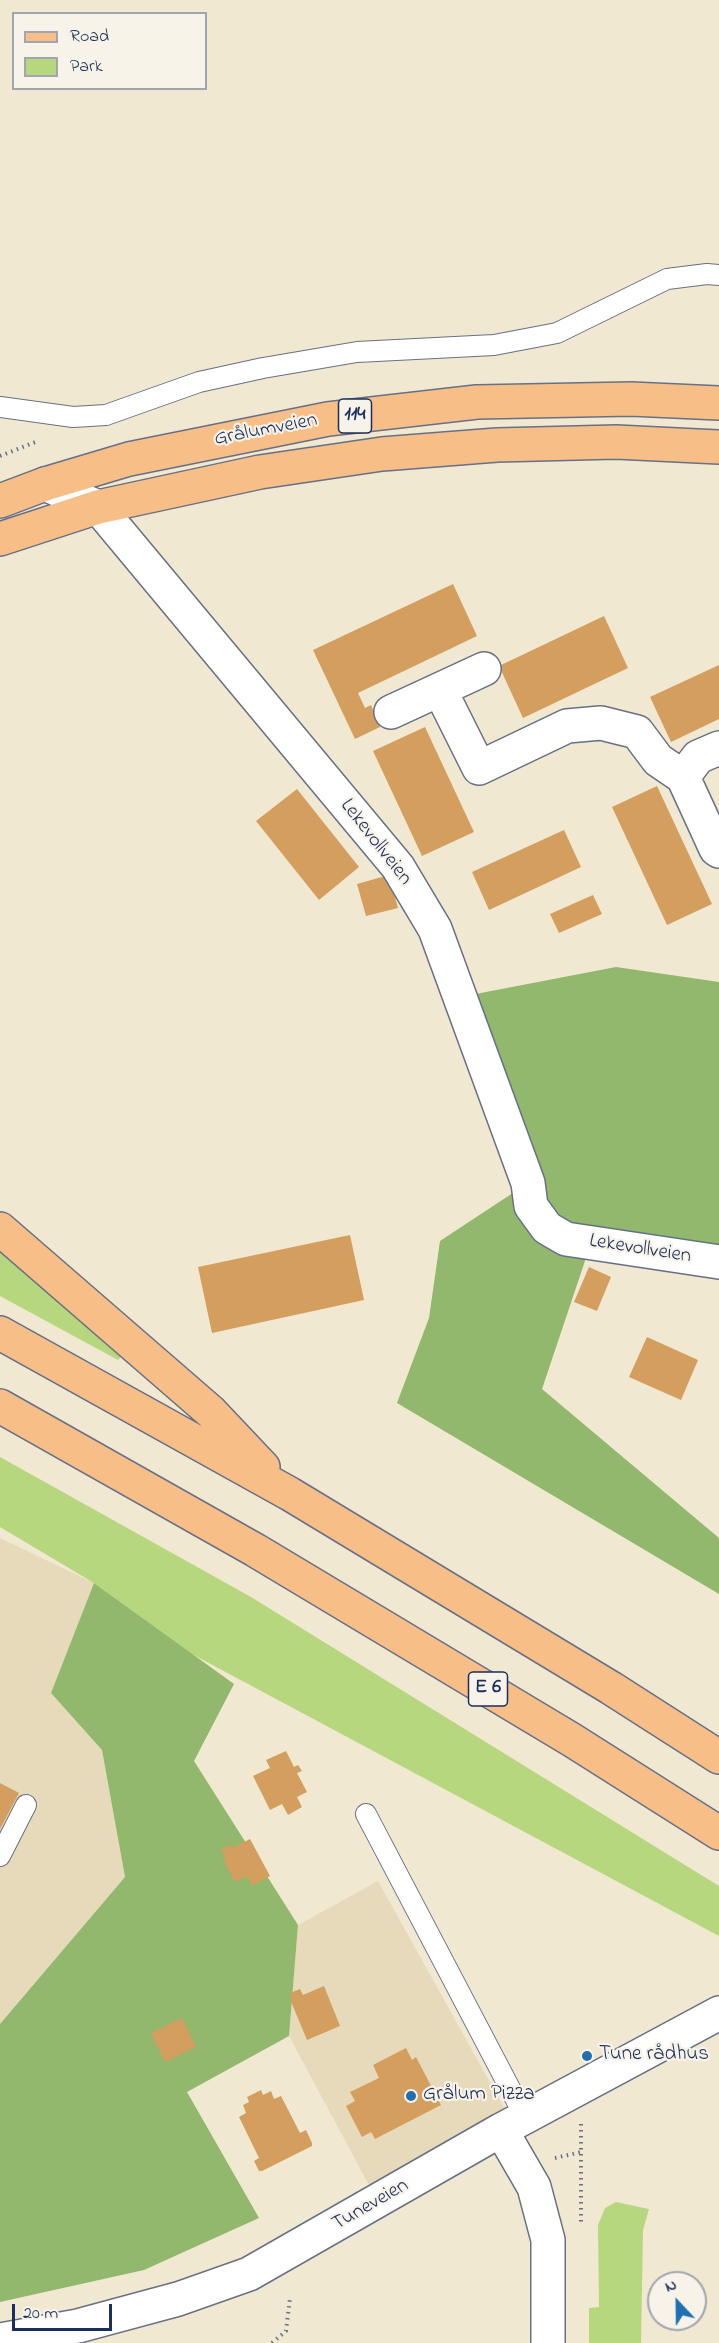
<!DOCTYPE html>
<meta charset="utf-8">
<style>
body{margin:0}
#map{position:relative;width:719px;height:2343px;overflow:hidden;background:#f1e8d1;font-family:"Indie Flower",sans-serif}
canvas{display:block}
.legend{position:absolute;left:12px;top:12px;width:195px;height:78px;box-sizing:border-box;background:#f7f3e8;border:2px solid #9fa5b1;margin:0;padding:8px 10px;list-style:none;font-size:18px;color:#1b2f5e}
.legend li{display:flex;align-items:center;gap:12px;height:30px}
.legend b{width:30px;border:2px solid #9fa5b1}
.north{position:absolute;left:647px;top:2271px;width:60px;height:60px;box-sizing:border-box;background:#f7f3e8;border:2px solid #9fa5b1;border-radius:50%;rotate:338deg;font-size:16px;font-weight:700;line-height:24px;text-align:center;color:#1b2f5e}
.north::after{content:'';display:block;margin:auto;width:21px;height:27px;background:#1f6fb2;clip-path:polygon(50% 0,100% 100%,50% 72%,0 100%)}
.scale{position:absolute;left:12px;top:2304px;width:100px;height:27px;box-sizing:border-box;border:3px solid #1b2f5e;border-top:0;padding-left:8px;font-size:18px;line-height:21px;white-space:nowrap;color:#1b2f5e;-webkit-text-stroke:4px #f7f3e8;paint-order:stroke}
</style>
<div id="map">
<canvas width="719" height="2343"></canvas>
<ul class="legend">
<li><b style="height:8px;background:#f7be88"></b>Road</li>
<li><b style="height:16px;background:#b7d77e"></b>Park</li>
</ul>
<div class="north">N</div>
<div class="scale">20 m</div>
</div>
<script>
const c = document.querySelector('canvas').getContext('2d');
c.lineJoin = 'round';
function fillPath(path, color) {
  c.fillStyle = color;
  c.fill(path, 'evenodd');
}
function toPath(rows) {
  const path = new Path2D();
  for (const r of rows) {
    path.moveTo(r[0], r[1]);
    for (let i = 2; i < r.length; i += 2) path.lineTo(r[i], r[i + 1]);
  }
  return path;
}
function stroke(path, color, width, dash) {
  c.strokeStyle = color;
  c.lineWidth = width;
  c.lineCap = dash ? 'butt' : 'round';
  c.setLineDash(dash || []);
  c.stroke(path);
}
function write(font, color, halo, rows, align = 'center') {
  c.font = font + ' "Indie Flower",sans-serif';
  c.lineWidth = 4.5;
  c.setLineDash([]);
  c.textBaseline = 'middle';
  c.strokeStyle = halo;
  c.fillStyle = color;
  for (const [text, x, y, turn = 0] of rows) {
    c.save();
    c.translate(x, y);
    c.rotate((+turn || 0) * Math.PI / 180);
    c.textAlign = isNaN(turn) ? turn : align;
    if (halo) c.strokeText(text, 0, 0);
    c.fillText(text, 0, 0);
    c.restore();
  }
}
const built = toPath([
 [0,1538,94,1583,51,1693,102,1750,125,1877,0,2024],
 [378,1881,513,2124,378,2202,289,2036,298,1925]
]);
const green = toPath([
 [0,1243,124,1353,118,1360,0,1296],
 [0,1457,251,1597,719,1886,719,1936,192,1654,94,1583,0,1527],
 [616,2202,649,2209,643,2230,641,2343,589,2343,589,2308,599,2307,598,2225,605,2208]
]);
const forest = toPath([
 [616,967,719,982,719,1262,591,1243,542,1389,719,1538,719,1594,397,1403,429,1318,440,1241,528,1183,460,997],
 [94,1583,234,1684,194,1761,298,1925,289,2036,187,2092,259,2218,144,2270,0,2302,0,2024,125,1877,102,1750,51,1693]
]);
const building = toPath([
 [453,584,477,636,358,693,365,708,371,705,380,727,355,739,313,650],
 [604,616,628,668,523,718,499,666],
 [719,665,719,719,671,742,650,697],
 [425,727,474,832,422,856,373,751],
 [657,786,712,904,667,925,612,807],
 [297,789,359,867,319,900,256,821],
 [564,830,581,867,489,910,472,872],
 [389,875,398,908,366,916,357,884],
 [593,895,602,914,559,933,550,914],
 [350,1235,364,1300,212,1333,198,1267],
 [589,1267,611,1277,597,1311,574,1302],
 [647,1337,698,1360,681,1400,629,1377],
 [286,1751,294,1767,298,1765,302,1771,297,1773,307,1792,297,1797,302,1807,288,1815,282,1804,270,1810,253,1776,270,1768,266,1760],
 [0,1783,19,1793,0,1829],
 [250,1839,270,1876,252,1886,247,1876,235,1882,223,1860,226,1858,221,1849,230,1845,232,1848],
 [324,1986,340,2026,307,2040,290,1999,292,1998,290,1993,300,1989,303,1995],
 [182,2018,196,2047,165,2062,151,2033],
 [406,2048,412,2060,416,2057,441,2105,375,2139,371,2132,362,2137,346,2106,355,2101,350,2092,379,2078,373,2065],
 [261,2090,263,2095,271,2091,274,2099,281,2096,300,2133,306,2130,312,2143,312,2146,262,2171,259,2171,254,2161,259,2158,239,2117,246,2113,243,2105,249,2102,247,2097]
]);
const path = toPath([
 [0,456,38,441],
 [581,2124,581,2224],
 [555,2158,581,2152],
 [272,2343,286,2331,290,2298]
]);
const service = toPath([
 [0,407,73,417,106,415,199,382,263,368,357,352,494,345,557,333,667,279,707,274,719,275],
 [366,1814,525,2117],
 [0,1856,26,1805]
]);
const minor = toPath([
 [45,484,98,507,398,867,435,929,528,1183,531,1206,547,1228,566,1239,719,1262],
 [440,690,479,768,567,726,601,723,637,732,658,760,683,777],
 [391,712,484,669],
 [719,748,698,757,683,777,716,849,719,851],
 [501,2130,534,2187,548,2240,548,2343],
 [0,2340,78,2326,178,2299,249,2274,501,2130,719,2013]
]);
const primary = toPath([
 [0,501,45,484,129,459,328,419,477,402,631,399,719,403],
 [0,539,98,507,260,472,382,454,497,445,616,442,719,447]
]);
const motorway = toPath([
 [0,1229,211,1412,263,1467],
 [0,1333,290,1494,611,1688,719,1757],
 [0,1406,255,1550,572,1740,719,1833]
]);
const markers = [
 [587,2056,6,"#1f6fb2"],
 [411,2096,6,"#1f6fb2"]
];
const shields = [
 [355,416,33],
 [488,1689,39]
];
const shieldNames = [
 ["114",355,416],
 ["E 6",488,1689]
];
const streetNames = [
 ["Grålumveien",266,431,-11],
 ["Lekevollveien",375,843,52],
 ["Lekevollveien",640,1250,9],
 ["Tuneveien",371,2206,-30]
];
const poiNames = [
 ["Tune rådhus",599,2056],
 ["Grålum Pizza",423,2096]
];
fillPath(built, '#e6daba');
fillPath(green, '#b7d77e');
fillPath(forest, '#91b86d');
fillPath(building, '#d49e5e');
stroke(service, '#667086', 22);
stroke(minor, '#667086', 36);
stroke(primary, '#667086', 36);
stroke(motorway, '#667086', 36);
stroke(path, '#667086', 4, [1.5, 4.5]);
stroke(service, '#fff', 20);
stroke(minor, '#fff', 33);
stroke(primary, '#f7be88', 33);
stroke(motorway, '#f7be88', 33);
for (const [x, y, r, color] of markers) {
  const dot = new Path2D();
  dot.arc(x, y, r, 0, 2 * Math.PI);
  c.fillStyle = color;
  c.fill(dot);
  stroke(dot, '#f7f3e8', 2);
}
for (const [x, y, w] of shields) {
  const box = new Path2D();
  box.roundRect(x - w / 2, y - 17, w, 34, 4.5);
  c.fillStyle = '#f7f3e8';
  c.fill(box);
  stroke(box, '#1b2f5e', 1.5);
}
write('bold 20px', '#1b2f5e', null, shieldNames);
write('21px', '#1b2f5e', '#f7f3e8', streetNames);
write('21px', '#1b2f5e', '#f7f3e8', poiNames, 'left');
</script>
